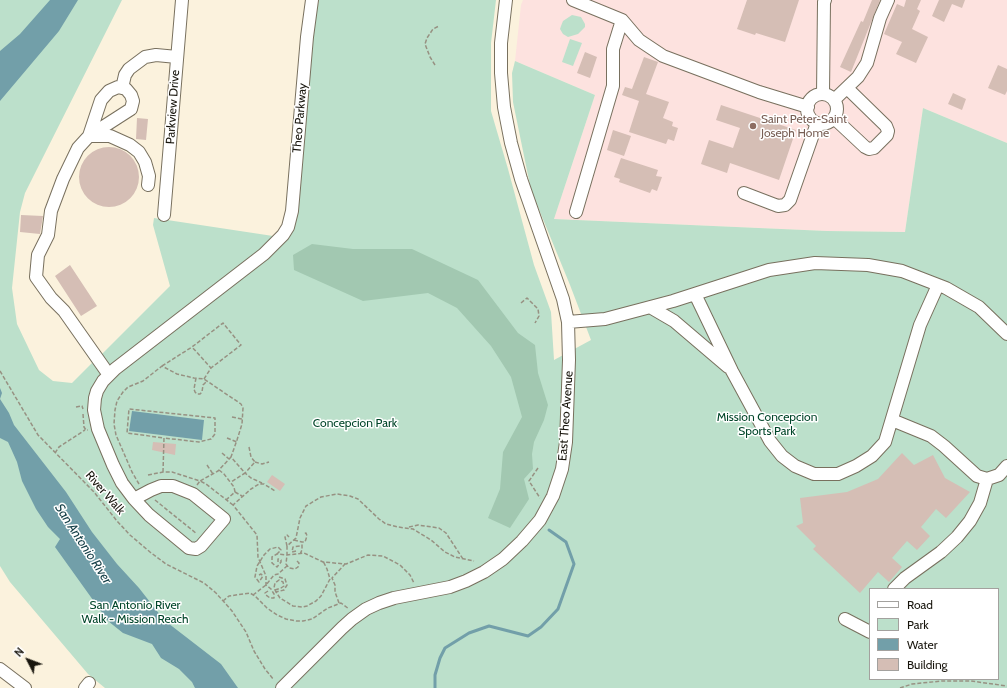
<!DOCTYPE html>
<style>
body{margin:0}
#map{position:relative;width:1007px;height:688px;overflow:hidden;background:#fbf2dd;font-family:Cabin,sans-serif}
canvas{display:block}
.legend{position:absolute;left:869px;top:588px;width:130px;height:92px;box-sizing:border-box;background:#fff;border:1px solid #a3a19e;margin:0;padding:5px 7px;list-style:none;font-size:12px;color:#18150d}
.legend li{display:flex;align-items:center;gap:8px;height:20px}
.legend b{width:20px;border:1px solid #a3a19e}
.north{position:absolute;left:8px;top:640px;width:40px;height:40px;-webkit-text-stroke:3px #fff;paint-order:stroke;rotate:312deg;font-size:11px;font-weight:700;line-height:16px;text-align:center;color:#18150d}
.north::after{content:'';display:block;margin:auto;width:14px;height:18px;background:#18150d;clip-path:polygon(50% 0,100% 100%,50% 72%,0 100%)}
</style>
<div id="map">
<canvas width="1007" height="688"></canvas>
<ul class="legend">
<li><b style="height:5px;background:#fff"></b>Road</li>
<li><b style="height:11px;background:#bce0cb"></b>Park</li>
<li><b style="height:11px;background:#729fa9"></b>Water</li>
<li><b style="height:11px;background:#d5beb5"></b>Building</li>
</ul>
<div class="north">N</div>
</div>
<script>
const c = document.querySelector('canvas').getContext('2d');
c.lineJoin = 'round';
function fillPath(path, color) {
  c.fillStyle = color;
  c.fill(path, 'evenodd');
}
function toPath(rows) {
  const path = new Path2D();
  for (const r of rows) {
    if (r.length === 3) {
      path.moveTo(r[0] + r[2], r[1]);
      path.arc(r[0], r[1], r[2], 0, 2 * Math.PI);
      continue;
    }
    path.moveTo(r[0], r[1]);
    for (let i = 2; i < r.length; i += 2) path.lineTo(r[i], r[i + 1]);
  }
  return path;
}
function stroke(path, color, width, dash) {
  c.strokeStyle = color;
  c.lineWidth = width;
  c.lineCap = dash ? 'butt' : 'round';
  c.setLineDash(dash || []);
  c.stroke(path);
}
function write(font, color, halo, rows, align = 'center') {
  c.font = font + ' Cabin,sans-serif';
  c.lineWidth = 3;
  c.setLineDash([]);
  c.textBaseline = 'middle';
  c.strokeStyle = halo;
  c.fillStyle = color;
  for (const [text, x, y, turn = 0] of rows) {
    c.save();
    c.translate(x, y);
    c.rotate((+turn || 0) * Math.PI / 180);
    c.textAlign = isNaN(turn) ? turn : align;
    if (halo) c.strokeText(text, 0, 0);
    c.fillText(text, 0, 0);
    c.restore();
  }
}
const education = toPath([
 [523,0,1007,0,1007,143,923,108,905,232,827,231,554,219,595,95,515,61,521,5]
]);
const green = toPath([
 [0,0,122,0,25,193,20,212,12,288,17,324,39,370,53,381,72,383,92,363,83,349,102,354,170,286,153,225,154,218,273,236,292,228,297,205,314,25,319,0,496,0,491,43,491,111,508,169,534,265,551,312,554,360,591,340,570,285,531,190,513,102,512,73,515,61,595,95,554,219,827,231,905,232,923,108,1007,143,1007,688,105,688,88,674,10,582,0,566],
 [870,589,998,589,998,679,870,679],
 [572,15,581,17,585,24,585,27,578,34,568,37,563,34,560,29,561,26,563,21],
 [570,39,582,43,573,66,562,62]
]);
const forest = toPath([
 [312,244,353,249,412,249,478,280,518,333,535,345,538,373,548,405,544,420,534,442,532,454,533,469,524,479,529,499,510,528,488,518,500,489,503,452,522,417,511,377,491,346,457,308,428,293,363,301,294,270,293,255]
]);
const water = toPath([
 [50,0,78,0,59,31,0,101,0,51,20,34],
 [0,388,2,393,0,399,9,413,14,425,66,492,92,532,117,564,139,588,164,620,221,664,238,688,195,688,192,682,179,669,161,658,152,644,123,633,108,621,55,547,60,539,48,527,36,509,22,481,17,462,8,442,0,438],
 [132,411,204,420,202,440,129,431]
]);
const stream = toPath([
 [435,688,435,675,440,658,445,648,469,633,489,626,528,636,541,627,558,609,574,564,566,542,549,530]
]);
const building = toPath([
 [747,0,799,0,785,42,756,33,755,35,737,29],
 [872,0,880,0,851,72,840,67,861,21,863,22],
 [906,0,921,0,917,9,920,11,912,29,928,37,916,63,896,54,902,42,884,34,897,4,904,7],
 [939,0,965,0,962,8,952,4,944,22,932,16],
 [585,52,597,57,590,78,577,73],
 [644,57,658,62,646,94,669,102,663,118,673,122,672,126,678,128,674,141,668,139,666,144,629,132,639,101,622,95,625,87,632,89],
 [998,65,1007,69,1007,91,1005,95,988,88],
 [953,93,966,99,962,110,948,104],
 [721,105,796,130,779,180,730,163,727,173,701,164,709,140,733,148,740,128,716,120],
 [137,118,148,119,146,140,136,139],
 [613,130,631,136,624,156,607,150],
 [109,177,30],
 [621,158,658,170,656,176,662,177,657,191,652,189,650,193,619,182,620,179,614,177],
 [21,215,43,216,40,234,20,232],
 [70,265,97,306,81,316,55,276],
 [153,442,176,444,175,455,152,450],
 [902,453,914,465,933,455,945,478,970,492,946,518,936,509,921,527,930,536,917,550,907,541,892,558,902,567,889,582,878,572,860,593,813,549,816,546,796,526,803,523,800,498,847,492,878,479],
 [272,475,285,484,280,491,267,482]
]);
const path = toPath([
 [435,65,430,57,425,44,427,38,433,29,439,26],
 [521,303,527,298,538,309,539,316,535,323],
 [162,366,192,347],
 [0,371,38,435,94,492,117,521,130,535,150,552,166,564,204,583,216,593,232,611,246,632,254,651,265,669,274,680],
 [196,378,194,389,195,392,197,394,200,394,202,392,203,385,207,381],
 [204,379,211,368,241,345,223,323,192,347,211,368],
 [76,407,82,406,83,409],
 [83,414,84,427,86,430,88,430],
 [232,417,242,419],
 [227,438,237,442],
 [249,447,251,457,255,462,245,473,251,478,262,483],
 [55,453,59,447,85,430],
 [222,453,229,459],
 [255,462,262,464,269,462],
 [207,465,213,474],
 [538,468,529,481,540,498],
 [219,470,224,474,234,487,235,492,226,500],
 [163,472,164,438,127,433,129,409,215,418,215,434,211,439,199,442,164,438],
 [148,475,163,472,172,472,200,481,218,471,231,457,245,473,231,482],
 [139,484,132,472,116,435,114,424,115,410,117,401,123,392,128,387,143,381,162,366,177,374,194,378,204,379,241,404,243,408,242,424,237,440,231,457],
 [197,485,200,481,206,484,233,505],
 [235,492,242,496],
 [155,500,197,534],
 [409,527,418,525,439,528,446,533,463,559],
 [294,540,302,542,305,542,307,536,306,533,303,534],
 [287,546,285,537,287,535,289,537],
 [296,551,292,552,293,547,300,546,302,547],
 [300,554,302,550,302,542],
 [297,561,299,563,298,567,295,569,289,568,286,564,287,555,304,553,323,562,346,564,368,555,383,556,400,565,410,575,414,583],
 [278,562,278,559,281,560,281,562,277,567,272,563,272,557,277,554,287,555,287,546,296,538,300,518,306,506,321,497,337,494,350,496,358,499,379,519,386,524,398,527,413,529,431,540,445,552,455,557,474,561],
 [259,575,261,574,263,576,259,582,255,577,257,566,264,555,270,549,278,547,281,550,277,554],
 [279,577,285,579,287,585,284,590,276,592,280,598,293,606,302,607,307,606,316,601,321,596,330,579,327,569,323,561],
 [275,590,281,588,284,586,283,582,279,580,275,583,274,588,276,592],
 [268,591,265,593,266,595,270,598,274,598,274,594,271,589,266,585,266,576,258,557,257,535,233,505,251,489,259,484,264,484,275,491],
 [253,595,266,585,274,575,278,574,287,566],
 [223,601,229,596,250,593,255,596,267,608,277,615,286,619,296,621,303,621,312,619,328,608,341,603,349,609],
 [339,603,335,592,335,585,332,578,345,564],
 [900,688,912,684,942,681,971,681,1007,686]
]);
const minor = toPath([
 [573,0,622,20,639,40,663,56,759,92,808,107],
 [118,87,126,89,131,95,133,101,131,109,89,136,101,100,109,91,118,87],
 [122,88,125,75,129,69,145,57,156,55,177,57],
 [823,94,824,2,825,0],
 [822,109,15],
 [834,100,858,77,867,63,880,18,888,0],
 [834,118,865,147,869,149,874,148,887,135,888,131,886,126,847,88],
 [744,193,778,206,785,205,790,200,817,123],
 [576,212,613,86,613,49,622,20],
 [164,215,182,0],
 [695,294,732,371,770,441,782,456,795,466,814,474,838,474,856,466,872,456,885,442,920,325,938,285],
 [650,307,674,321,728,367],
 [568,322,605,319,673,301,769,270,815,263,868,265,902,271,946,288,979,307,1007,334],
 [109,375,64,311,51,298,36,277,38,255,48,235,51,211,63,179,78,148,89,136,110,136,130,145,139,152,145,162,149,176,148,185],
 [892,420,931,436,944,446,977,476,987,479,999,475,1007,466],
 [134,499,151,490,161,486,173,486,193,494,224,519,201,546,196,549,189,548,149,515,134,499,122,483,113,465,98,429,94,410,95,398,97,391,103,381,115,369,264,254,283,235,288,227,292,211,307,37,312,0],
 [894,589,905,578,941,552,957,537,970,521,980,503,987,479],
 [845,619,870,632],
 [0,669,25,688],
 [85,688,89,683],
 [282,688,342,628,352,619,366,609,379,603,394,598,450,587,466,581,484,572,503,559,522,541,540,520,553,496,562,469,566,442,569,360,568,322,563,299,521,179,511,143,504,107,501,73,501,43,506,0]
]);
const markers = [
 [753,126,4,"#8d6e63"]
];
const streetNames = [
 ["Parkview Drive",173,107,-86],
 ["Theo Parkway",300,118,-85],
 ["East Theo Avenue",566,416,-86],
 ["River Walk",105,493,49]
];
const educationNames = [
 ["Saint Peter-Saint",761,119],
 ["Joseph Home",761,133]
];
const parkNames = [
 ["Mission Concepcion",767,417],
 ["Sports Park",767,431],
 ["Concepcion Park",355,423],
 ["San Antonio River",135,605],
 ["Walk - Mission Reach",135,619]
];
const waterNames = [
 ["San Antonio River",83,544,57]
];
fillPath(education, '#fde2df');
fillPath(green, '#bce0cb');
fillPath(forest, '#a2c8b1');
fillPath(water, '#729fa9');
stroke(stream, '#729fa9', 3);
fillPath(building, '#d5beb5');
stroke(minor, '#78705e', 14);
stroke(path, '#979182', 1.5, [4, 2]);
stroke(minor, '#fff', 12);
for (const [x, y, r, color] of markers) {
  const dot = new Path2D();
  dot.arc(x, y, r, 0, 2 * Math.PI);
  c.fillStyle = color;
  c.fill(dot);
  stroke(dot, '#fff', 1.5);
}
write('12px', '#18150d', '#fff', streetNames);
write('12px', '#785e54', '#fff', educationNames, 'left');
write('12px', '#004529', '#fff', parkNames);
write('italic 13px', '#153f47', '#fff', waterNames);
</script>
